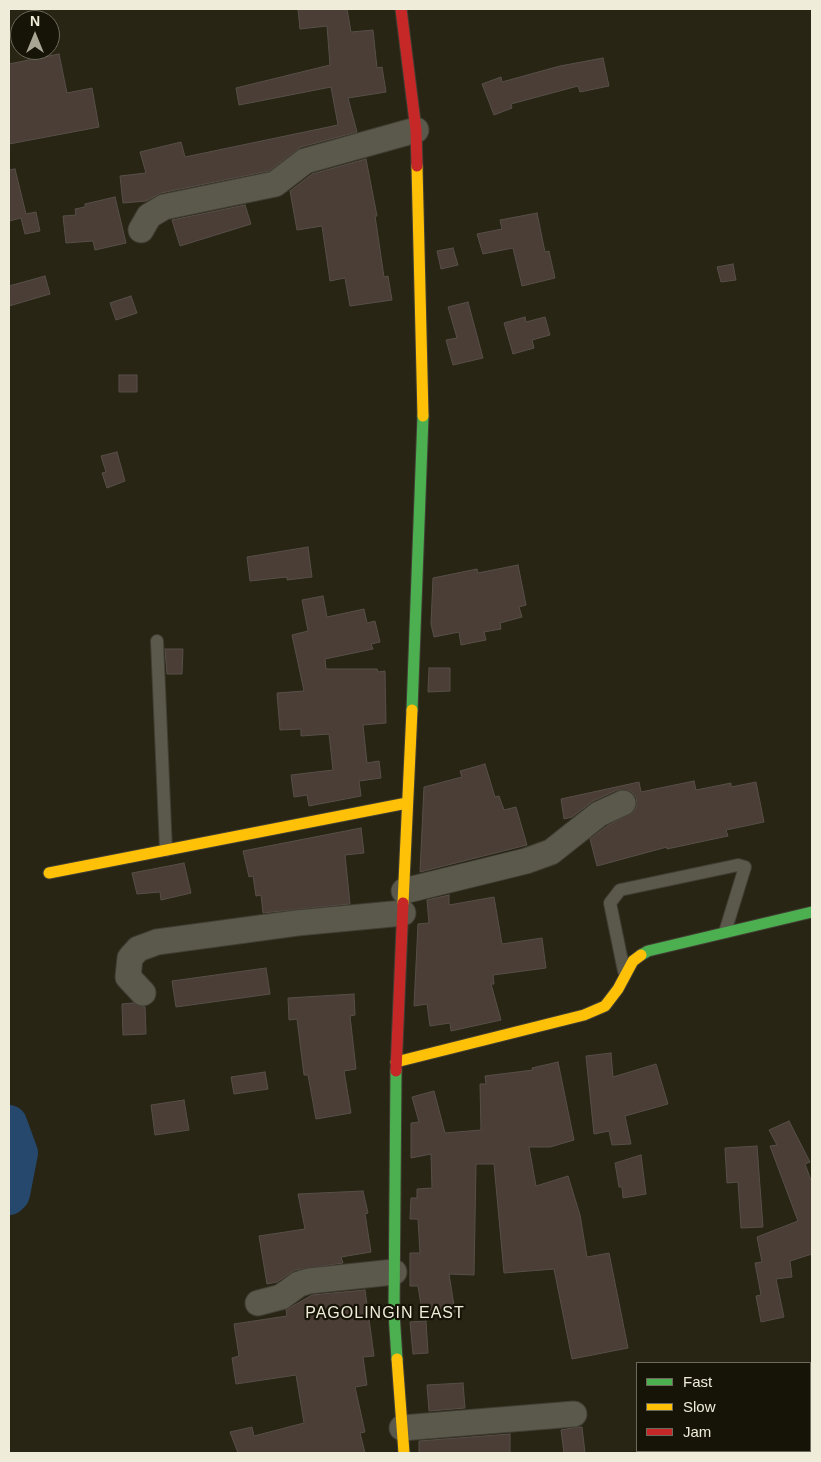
<!DOCTYPE html>
<style>
body{margin:0}
#map{position:relative;width:821px;height:1462px;overflow:hidden;background:#282515;font-family:Arial,sans-serif}
canvas{display:block}
.frame{position:absolute;inset:0;border:10px solid #efecda;pointer-events:none}
.legend{position:absolute;left:636px;top:1362px;width:175px;height:90px;box-sizing:border-box;background:#161407;border:1px solid #6d6a5b;margin:0;padding:6px 9px;list-style:none;font-size:15px;color:#efecda}
.legend li{display:flex;align-items:center;gap:10px;height:25px}
.legend b{width:25px;border:1px solid #6d6a5b}
.north{position:absolute;left:10px;top:10px;width:50px;height:50px;box-sizing:border-box;background:#161407;border:1px solid #6d6a5b;border-radius:50%;rotate:0deg;font-size:14px;font-weight:700;line-height:20px;text-align:center;color:#efecda}
.north::after{content:'';display:block;margin:auto;width:18px;height:22px;background:#a9a695;clip-path:polygon(50% 0,100% 100%,50% 72%,0 100%)}
</style>
<div id="map">
<canvas width="821" height="1462"></canvas>
<div class="frame"></div>
<ul class="legend">
<li><b style="height:6px;background:#4caf50"></b>Fast</li>
<li><b style="height:6px;background:#ffc107"></b>Slow</li>
<li><b style="height:6px;background:#c62828"></b>Jam</li>
</ul>
<div class="north">N</div>
</div>
<script>
const c = document.querySelector('canvas').getContext('2d');
c.lineJoin = 'round';
function toPath(rows) {
  const path = new Path2D();
  for (const r of rows) {
    path.moveTo(r[0], r[1]);
    for (let i = 2; i < r.length; i += 2) path.lineTo(r[i], r[i + 1]);
  }
  return path;
}
function stroke(path, color, width, dash) {
  c.strokeStyle = color;
  c.lineWidth = width;
  c.lineCap = dash ? 'butt' : 'round';
  c.setLineDash(dash || []);
  c.stroke(path);
}
function fillPath(path, color) {
  c.fillStyle = color;
  c.fill(path, 'evenodd');
}
function write(font, color, halo, rows, align = 'center') {
  c.font = font + ' Arial,sans-serif';
  c.lineWidth = 4.5;
  c.setLineDash([]);
  c.textBaseline = 'middle';
  c.strokeStyle = halo;
  c.fillStyle = color;
  for (const [text, x, y, turn = 0] of rows) {
    c.save();
    c.translate(x, y);
    c.rotate((+turn || 0) * Math.PI / 180);
    c.textAlign = isNaN(turn) ? turn : align;
    if (halo) c.strokeText(text, 0, 0);
    c.fillText(text, 0, 0);
    c.restore();
  }
}
const river = toPath([
 [9,1123,20,1153,12,1194,9,1197]
]);
const building = toPath([
 [298,9,347,9,351,32,373,30,377,68,382,67,386,92,348,98,357,132,301,147,269,171,161,193,146,201,123,203,120,176,146,173,140,152,181,142,185,157,338,125,331,87,239,105,236,88,330,65,327,26,300,29,298,9],
 [59,54,67,93,92,88,99,127,9,144,9,64,59,54],
 [603,58,609,86,580,92,578,86,511,104,512,108,494,115,482,84,501,77,502,82,560,66,603,58],
 [366,159,377,216,375,216,384,277,388,276,392,300,350,306,345,278,330,281,322,226,297,230,290,191,312,174,366,159],
 [15,169,26,214,36,212,40,231,25,234,21,218,9,221,9,170,15,169],
 [115,197,126,243,95,250,93,241,66,243,63,216,76,215,75,209,85,207,85,204,115,197],
 [245,205,251,224,180,246,172,220,245,205],
 [537,213,545,252,549,251,555,278,522,286,513,248,483,254,477,234,502,229,500,220,537,213],
 [453,248,458,265,441,269,437,251,453,248],
 [733,264,736,280,721,282,717,267,733,264],
 [45,276,50,294,9,306,9,286,45,276],
 [131,296,137,313,116,320,110,303,131,296],
 [468,302,483,358,453,365,446,340,457,338,448,307,468,302],
 [525,317,526,322,545,317,550,335,532,340,534,348,513,354,504,323,525,317],
 [119,375,137,375,137,392,119,392,119,375],
 [117,452,125,481,107,488,102,473,106,472,101,456,117,452],
 [308,547,312,577,287,580,287,577,250,581,247,557,308,547],
 [518,565,526,605,519,607,522,617,500,623,501,629,484,632,486,640,461,645,459,632,434,637,431,624,433,578,477,569,478,573,518,565],
 [323,596,327,617,364,609,367,623,375,621,380,642,371,644,373,649,325,659,326,669,377,669,378,672,385,671,386,723,363,725,367,763,379,761,381,778,359,781,361,796,309,806,307,795,294,797,291,775,333,770,329,734,301,736,301,729,280,730,277,693,304,691,292,635,308,631,302,600,323,596],
 [165,649,183,649,182,674,167,674,165,649],
 [429,668,450,668,450,691,428,692,429,668],
 [485,764,495,797,499,796,504,810,516,807,527,845,420,872,424,787,462,777,460,771,485,764],
 [694,781,696,790,731,783,731,787,756,782,764,822,726,830,728,836,667,849,667,847,597,866,590,839,607,826,634,812,637,805,636,797,631,791,617,790,593,801,572,817,564,819,561,799,639,782,641,792,694,781],
 [361,828,364,853,345,855,350,904,263,913,261,895,256,896,253,876,249,877,243,851,361,828],
 [184,863,191,893,161,900,160,892,137,894,132,873,184,863],
 [449,895,449,905,494,897,502,944,542,938,546,968,493,975,494,984,491,984,501,1020,451,1031,450,1023,430,1026,427,1004,414,1006,418,924,429,923,427,900,449,895],
 [266,968,270,994,176,1007,172,981,266,968],
 [354,994,355,1015,350,1016,356,1069,344,1071,351,1113,316,1119,308,1075,304,1075,297,1019,289,1020,288,998,354,994],
 [133,1003,145,1007,146,1034,123,1035,122,1004,133,1003],
 [611,1053,613,1077,656,1064,668,1104,625,1116,631,1144,612,1145,609,1131,594,1134,586,1056,611,1053],
 [558,1062,574,1140,550,1147,529,1147,536,1186,568,1176,580,1215,587,1257,609,1253,628,1348,572,1359,554,1269,504,1273,494,1164,476,1164,474,1275,449,1274,455,1312,423,1317,418,1286,410,1286,410,1253,420,1253,418,1219,410,1219,411,1198,417,1198,417,1189,432,1188,431,1154,411,1158,411,1123,419,1122,412,1097,434,1091,445,1133,481,1130,480,1084,486,1084,485,1076,533,1070,532,1068,558,1062],
 [265,1072,268,1089,234,1094,231,1077,265,1072],
 [184,1100,189,1130,155,1135,151,1105,184,1100],
 [789,1121,810,1162,805,1164,812,1183,812,1254,790,1261,792,1277,776,1279,784,1317,761,1322,756,1296,761,1295,755,1263,762,1262,757,1237,798,1221,770,1146,777,1145,769,1130,789,1121],
 [757,1146,763,1227,741,1228,738,1182,727,1183,725,1148,757,1146],
 [641,1155,646,1194,623,1198,622,1187,619,1187,615,1163,641,1155],
 [363,1191,368,1213,365,1214,371,1252,341,1257,343,1263,295,1270,277,1282,267,1284,259,1236,305,1229,298,1194,363,1191],
 [365,1290,374,1356,363,1357,367,1385,355,1387,365,1432,360,1433,365,1453,238,1453,230,1432,252,1427,254,1436,304,1423,296,1375,236,1384,232,1358,239,1356,234,1324,287,1316,286,1310,312,1295,365,1290],
 [426,1321,428,1353,413,1354,410,1322,426,1321],
 [463,1383,465,1408,429,1411,427,1385,463,1383],
 [578,1427,582,1427,585,1453,564,1453,561,1430,578,1427],
 [510,1434,510,1453,419,1453,419,1441,510,1434]
]);
const lane = toPath([
 [157,641,166,850],
 [624,971,610,903,620,890,738,865,745,867,725,932]
]);
const street = toPath([
 [141,230,149,216,164,207,275,184,305,161,416,130],
 [404,891,526,861,551,852,599,814,623,803],
 [143,993,128,977,130,958,138,949,157,942,297,923,403,913],
 [258,1303,281,1297,299,1284,309,1281,394,1272],
 [402,1428,574,1414]
]);
const fast = toPath([
 [412,710,423,416],
 [641,955,648,951,812,912],
 [396,1071,394,1313,397,1359]
]);
const slow = toPath([
 [417,166,423,416],
 [49,873,407,803],
 [403,903,412,710],
 [396,1062,584,1015,605,1006,618,989,633,961,641,955],
 [397,1359,404,1453]
]);
const jam = toPath([
 [401,9,416,130,417,166],
 [396,1071,403,903]
]);
const quarterNames = [
 ["PAGOLINGIN EAST",385,1314]
];
stroke(river, '#26486d', 36);
fillPath(building, '#4b3e37');
stroke(building, '#574f48', 1);
stroke(lane, '#413e33', 14);
stroke(street, '#413e33', 27);
stroke(fast, '#413e33', 13);
stroke(slow, '#413e33', 13);
stroke(jam, '#413e33', 13);
stroke(lane, '#5a594c', 12);
stroke(street, '#5a594c', 25);
stroke(fast, '#4caf50', 11);
stroke(slow, '#ffc107', 11);
stroke(jam, '#c62828', 11);
c.letterSpacing = '1px';
write('16px', '#efecda', '#161407', quarterNames);
c.letterSpacing = '0px';
</script>
